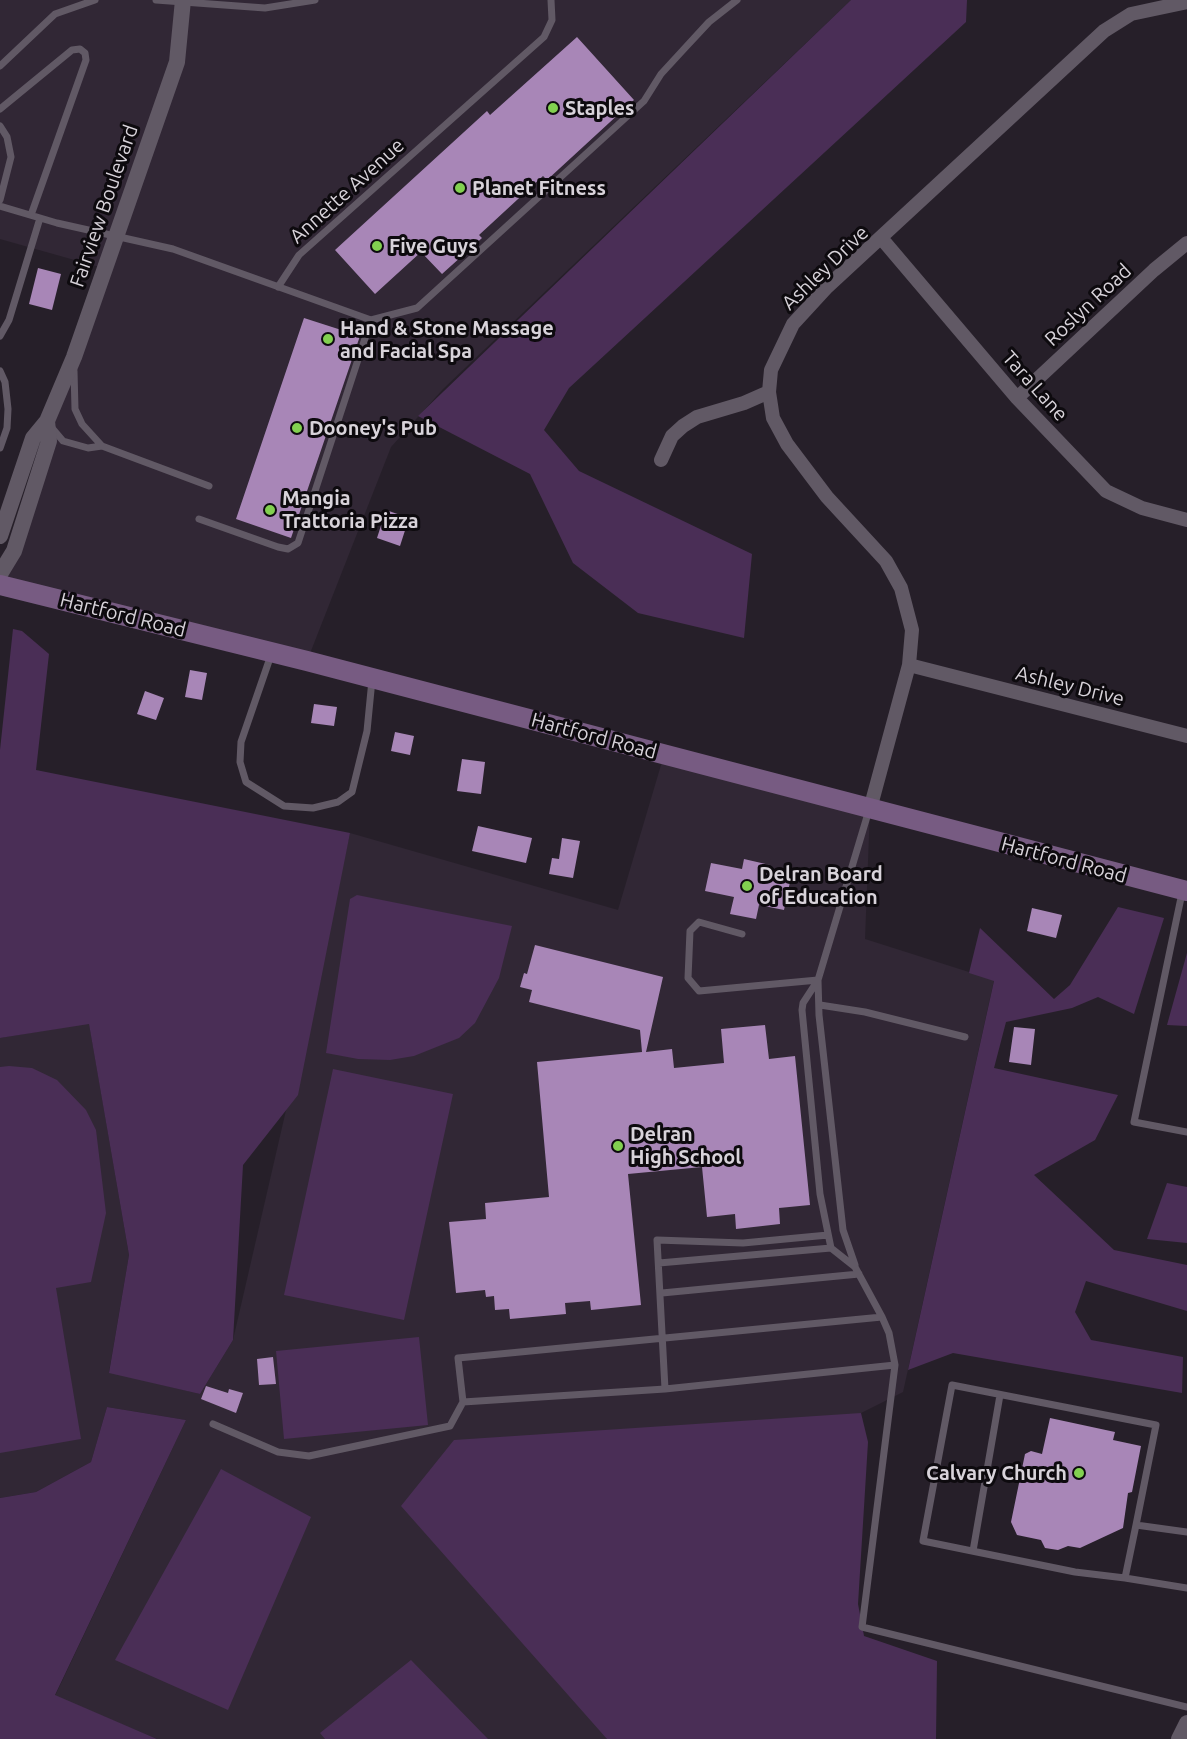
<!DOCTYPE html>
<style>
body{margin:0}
canvas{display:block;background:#261f29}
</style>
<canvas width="1187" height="1739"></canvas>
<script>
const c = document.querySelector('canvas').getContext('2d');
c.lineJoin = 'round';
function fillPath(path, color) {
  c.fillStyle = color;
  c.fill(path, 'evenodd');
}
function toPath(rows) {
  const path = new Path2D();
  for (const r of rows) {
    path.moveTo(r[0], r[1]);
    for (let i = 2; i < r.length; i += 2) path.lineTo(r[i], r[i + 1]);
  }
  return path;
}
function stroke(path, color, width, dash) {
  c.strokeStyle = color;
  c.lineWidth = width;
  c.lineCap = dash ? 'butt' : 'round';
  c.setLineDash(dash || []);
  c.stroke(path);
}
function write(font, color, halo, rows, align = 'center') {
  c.font = font + ' Ubuntu,sans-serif';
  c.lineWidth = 6;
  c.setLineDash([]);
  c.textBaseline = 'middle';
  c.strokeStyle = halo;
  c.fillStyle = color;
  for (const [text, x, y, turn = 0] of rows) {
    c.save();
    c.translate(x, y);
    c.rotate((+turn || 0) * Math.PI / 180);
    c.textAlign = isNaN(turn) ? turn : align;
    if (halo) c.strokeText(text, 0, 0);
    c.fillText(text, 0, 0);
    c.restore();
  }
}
const built = toPath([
 [0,0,851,0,443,389,391,447,307,661,0,585,103,268,0,239],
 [664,755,870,809,865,939,994,980,903,1392,861,1413,606,1737,607,1739,157,1739,55,1696,186,1420,107,1407,91,1462,36,1492,0,1498,0,1038,89,1023,129,1255,109,1372,200,1394,233,1340,350,833,618,910]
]);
const green = toPath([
 [851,0,967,0,966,22,569,388,544,430,579,471,752,554,744,638,638,613,573,563,530,474,418,416],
 [13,629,22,631,49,654,36,770,350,833,298,1095,243,1165,233,1340,200,1394,109,1373,129,1255,89,1024,0,1038,0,750],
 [357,895,512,926,499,978,475,1023,459,1038,414,1056,390,1060,358,1059,326,1053,350,899],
 [1118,907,1164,918,1134,1014,1098,997,1072,1008,1006,1022,994,1068,1118,1095,1095,1140,1034,1175,1114,1250,1187,1265,1187,1311,1086,1281,1075,1312,1091,1340,1183,1357,1182,1393,953,1353,908,1370,994,981,969,973,980,928,1054,999,1070,985],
 [1187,953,1187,1026,1167,1025],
 [9,1066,32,1068,57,1080,86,1110,96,1130,106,1213,91,1282,56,1288,81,1439,0,1453,0,1067],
 [333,1069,453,1094,404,1320,284,1295],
 [1167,1183,1187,1187,1187,1243,1147,1239],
 [419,1337,428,1425,284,1439,276,1351],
 [107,1407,186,1420,55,1695,157,1739,0,1739,0,1498,36,1492,91,1462],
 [861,1413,868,1442,858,1604,864,1636,937,1661,936,1739,607,1739,401,1506,454,1440],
 [221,1469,311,1517,228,1710,115,1660],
 [411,1660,488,1739,325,1739,320,1733]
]);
const building = toPath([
 [577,37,634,100,547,180,543,176,479,235,482,238,442,274,421,252,375,294,335,250,487,111,490,115],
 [38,268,61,274,52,310,29,304],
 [304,318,360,336,291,538,236,519],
 [386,510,409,518,400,546,377,538],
 [190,670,207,673,202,700,185,697],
 [145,691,164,698,156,720,137,714],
 [314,704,337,707,334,726,311,723],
 [395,732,414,736,410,755,391,751],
 [462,759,485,762,481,794,457,791],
 [478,826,532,838,526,863,472,851],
 [562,838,580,841,573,878,549,874,552,858,559,859],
 [744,859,770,865,767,877,790,882,784,910,759,905,756,919,730,914,734,897,705,891,711,863,742,869],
 [1032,908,1062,915,1056,938,1027,931],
 [535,945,663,977,646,1052,672,1049,674,1068,724,1063,721,1029,765,1025,769,1059,795,1056,810,1205,779,1208,780,1224,736,1229,735,1214,707,1217,702,1167,628,1174,641,1305,591,1310,590,1301,565,1303,566,1314,510,1319,509,1309,495,1310,494,1296,486,1297,485,1290,456,1293,449,1222,486,1219,485,1203,549,1197,537,1062,642,1052,640,1030,529,1002,532,990,520,987,524,973,527,974],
 [1014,1027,1035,1029,1031,1065,1009,1062],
 [273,1357,276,1384,259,1385,257,1359],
 [206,1386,228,1393,229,1389,243,1393,236,1413,201,1399],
 [1050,1418,1115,1432,1113,1440,1141,1446,1132,1492,1128,1493,1123,1528,1080,1548,1068,1546,1058,1550,1045,1548,1041,1540,1017,1535,1011,1522,1025,1454,1031,1451,1042,1454]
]);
const service = toPath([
 [156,0,265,8,315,0],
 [0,66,55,14,95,0],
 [0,109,72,50,80,49,85,53,86,60,31,215],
 [0,126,7,137,11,157,0,200],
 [0,206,57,223,173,249,371,320,417,308,644,101,661,74,684,49,709,22,737,0],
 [278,287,299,255,544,37,552,20,551,0],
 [0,336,9,320,40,218],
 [0,371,5,382,8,409,7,428,0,448],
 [74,371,75,409,82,424,102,446,209,486],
 [52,428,63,441,88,448,102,446],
 [199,519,278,547,288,549,298,543,371,320],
 [271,655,241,742,240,762,246,782,284,806,313,808,338,802,352,792,367,731,372,680],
 [869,810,818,980,803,1003,802,1010,820,1194,831,1248,855,1267,882,1317,889,1333,895,1365,862,1627,1187,1707],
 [1182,893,1134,1122,1187,1132],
 [742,934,699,922,690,931,688,978,699,991,818,980],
 [818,980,819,1015,843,1230,855,1265],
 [820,1005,865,1012,965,1037],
 [659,1263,831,1248],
 [662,1293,859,1274],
 [882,1317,458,1358,463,1402,665,1389,895,1365],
 [665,1389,657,1240,743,1243,828,1235],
 [213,1424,278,1452,309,1456,450,1426,463,1402],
 [1187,1532,1136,1525,1125,1578,1187,1588],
 [973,1551,1000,1395],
 [1125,1578,1075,1572,923,1541,952,1385,1156,1425,1136,1525]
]);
const minor = toPath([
 [882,239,1017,398,1106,491,1142,508,1187,520],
 [1017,398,1154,270,1187,243],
 [661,460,672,436,683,426,697,417,744,403,769,392],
 [909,665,1187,736],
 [870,809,909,665,912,630,901,588,886,561,827,497,787,444,773,418,769,392,771,370,793,324,827,287,1104,31,1131,14,1187,2]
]);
const tertiary = toPath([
 [0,536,33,438,47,421,74,357,177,62,183,0],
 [0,574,14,551,49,441,47,421],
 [1179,1739,1187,1723]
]);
const secondary = toPath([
 [0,585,307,661,1187,891]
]);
const markers = [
 [553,108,6,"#82d050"],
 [460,188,6,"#82d050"],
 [377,246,6,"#82d050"],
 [328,339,6,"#82d050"],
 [297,428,6,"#82d050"],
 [270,510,6,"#82d050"],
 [747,886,6,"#82d050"],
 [618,1146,6,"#82d050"],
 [1079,1473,6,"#82d050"]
];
const poiNames = [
 ["Staples",565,108],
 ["Planet Fitness",472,188],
 ["Five Guys",389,246],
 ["Hand & Stone Massage",340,328],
 ["and Facial Spa",340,351],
 ["Dooney's Pub",309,428],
 ["Mangia",282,498],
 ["Trattoria Pizza",282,521],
 ["Delran Board",759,874],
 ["of Education",759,897],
 ["Delran",630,1134],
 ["High School",630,1157],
 ["Calvary Church",1067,1473,"right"]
];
const streetNames = [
 ["Annette Avenue",347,191,-42],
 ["Fairview Boulevard",104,206,-71],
 ["Ashley Drive",825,268,-44],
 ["Roslyn Road",1088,305,-43],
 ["Tara Lane",1035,386,48],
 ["Hartford Road",123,615,14],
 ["Ashley Drive",1070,686,14],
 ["Hartford Road",594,736,15],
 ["Hartford Road",1064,860,15]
];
fillPath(built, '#312735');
fillPath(green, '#4a2e56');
fillPath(building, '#a886b7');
stroke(service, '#615965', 7);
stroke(minor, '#615965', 14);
stroke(tertiary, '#615965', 16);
stroke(secondary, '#775b82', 20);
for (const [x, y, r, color] of markers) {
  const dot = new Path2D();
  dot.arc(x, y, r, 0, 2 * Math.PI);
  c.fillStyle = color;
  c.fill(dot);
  stroke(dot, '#0d0a0e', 2);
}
write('bold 20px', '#d8d3da', '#0d0a0e', poiNames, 'left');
write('20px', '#d8d3da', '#0d0a0e', streetNames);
</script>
